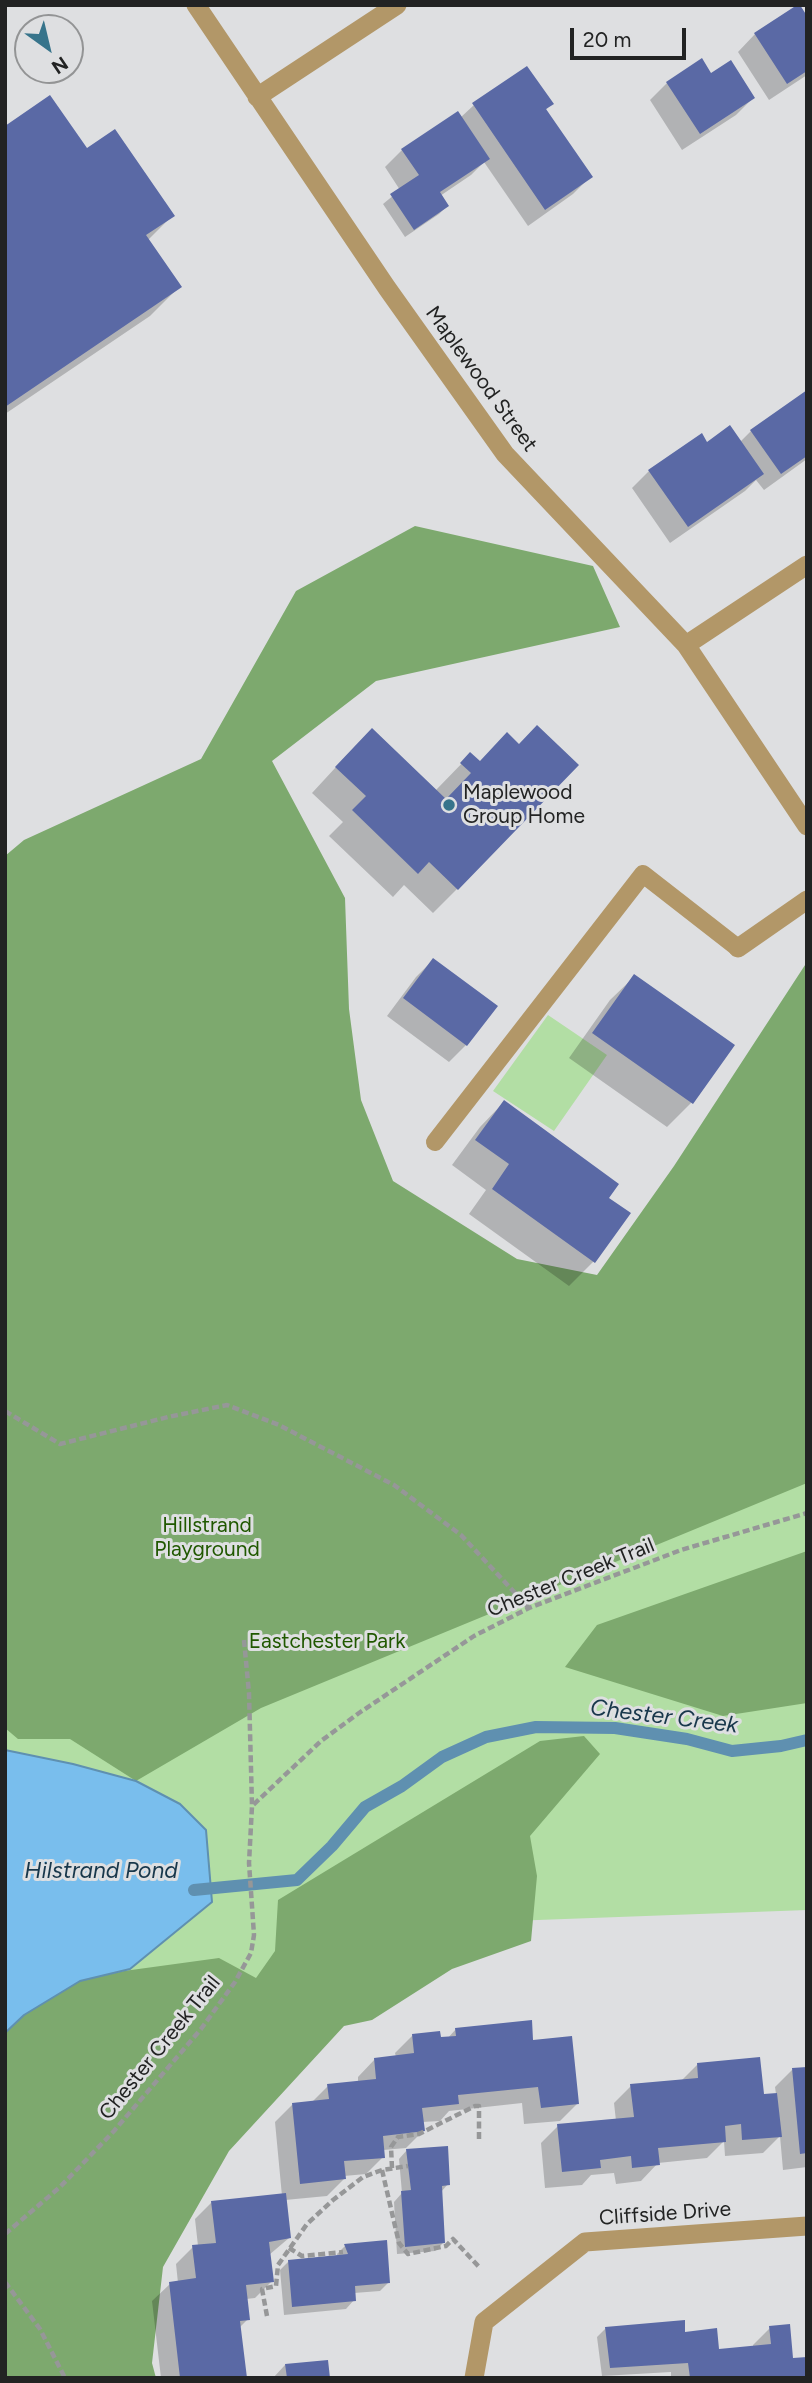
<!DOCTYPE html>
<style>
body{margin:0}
#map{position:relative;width:812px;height:2383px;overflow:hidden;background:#dedfe1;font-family:Figtree,sans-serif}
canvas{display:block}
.frame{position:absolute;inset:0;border:7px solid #222323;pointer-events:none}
.north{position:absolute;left:14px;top:14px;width:70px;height:70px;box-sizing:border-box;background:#dedfe1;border:2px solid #939495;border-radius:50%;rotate:146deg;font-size:19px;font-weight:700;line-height:28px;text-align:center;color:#222323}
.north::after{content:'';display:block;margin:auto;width:24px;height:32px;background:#37748b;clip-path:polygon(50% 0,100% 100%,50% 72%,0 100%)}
.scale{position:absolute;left:570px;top:28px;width:116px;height:32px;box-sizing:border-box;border:4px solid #222323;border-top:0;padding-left:9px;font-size:21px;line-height:24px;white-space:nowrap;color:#222323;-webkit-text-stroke:5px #dedfe1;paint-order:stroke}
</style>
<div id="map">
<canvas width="812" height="2383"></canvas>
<div class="frame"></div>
<div class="north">N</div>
<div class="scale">20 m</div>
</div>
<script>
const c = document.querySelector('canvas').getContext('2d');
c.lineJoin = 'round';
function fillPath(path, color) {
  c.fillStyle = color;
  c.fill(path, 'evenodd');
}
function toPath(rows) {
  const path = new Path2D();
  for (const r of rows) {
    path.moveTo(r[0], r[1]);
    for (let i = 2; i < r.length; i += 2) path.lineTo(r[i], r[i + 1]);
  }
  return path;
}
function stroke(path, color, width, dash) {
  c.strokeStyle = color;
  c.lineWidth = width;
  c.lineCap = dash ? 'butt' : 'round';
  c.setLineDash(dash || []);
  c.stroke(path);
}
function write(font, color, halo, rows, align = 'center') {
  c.font = font + ' Figtree,sans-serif';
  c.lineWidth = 6;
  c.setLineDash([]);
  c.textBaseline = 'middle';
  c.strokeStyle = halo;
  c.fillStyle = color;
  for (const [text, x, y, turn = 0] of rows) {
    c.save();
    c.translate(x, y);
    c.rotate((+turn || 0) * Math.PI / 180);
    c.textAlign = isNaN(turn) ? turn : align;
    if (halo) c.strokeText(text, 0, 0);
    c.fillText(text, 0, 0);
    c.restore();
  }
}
const green = toPath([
 [548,1015,607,1055,554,1131,493,1091],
 [807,1072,807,1910,484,1922,5,2275,5,1376,632,1312]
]);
const forest = toPath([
 [415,526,593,566,620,627,376,681,272,761,345,898,349,1009,361,1100,393,1181,517,1259,597,1275,674,1166,807,962,807,1483,261,1708,136,1781,70,1739,18,1739,5,1728,5,856,24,840,201,759,296,591],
 [807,1551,807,1703,723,1716,565,1667,597,1625],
 [584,1736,600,1754,530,1836,537,1876,531,1941,452,1969,372,2020,344,2026,229,2151,163,2267,152,2363,156,2378,5,2378,5,2033,24,2015,80,1981,124,1971,219,1958,256,1978,275,1951,278,1900,540,1741]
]);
const water = toPath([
 [5,1750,73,1764,136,1781,180,1804,206,1830,212,1902,130,1969,80,1981,24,2015,5,2033,5,1750]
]);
const shadow = toPath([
 [807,19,807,75,769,100,738,52,755,34],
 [701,61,710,75,753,98,736,115,682,150,650,100,667,83],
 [551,104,545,111,590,177,573,194,528,226,484,162,471,175,440,196,447,206,439,214,405,237,383,204,400,190,385,167,402,150,460,118,474,105],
 [5,128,86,150,172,216,148,240,179,287,150,316,5,414],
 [807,392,807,459,764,490,756,480,745,491,670,543,632,488,649,471,707,444,740,442,751,431],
 [348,754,436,790,470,755,479,763,457,889,433,913,404,885,393,897,329,836,343,822,312,793],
 [433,960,466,1045,449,1062,387,1016,416,977],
 [635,976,733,1045,691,1103,667,1127,569,1058,610,1000],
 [504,1102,607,1199,628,1214,593,1262,569,1286,469,1214,486,1190,452,1165,480,1127],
 [456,2029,532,2042,577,2104,560,2121,524,2124,522,2103,449,2111,440,2121,422,2122,423,2131,406,2148,383,2150,383,2157,366,2174,344,2176,344,2179,327,2196,285,2200,289,2238,269,2255,272,2281,255,2298,246,2299,248,2319,239,2328,245,2378,161,2378,152,2301,170,2284,178,2283,176,2264,193,2247,198,2246,195,2219,212,2202,282,2196,275,2122,292,2105,311,2103,328,2086,358,2083,358,2077,375,2059,396,2057,395,2053,413,2035,447,2039],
 [697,2065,762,2095,776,2094,775,2087,792,2070,807,2068,807,2167,783,2170,780,2136,763,2153,725,2156,724,2141,707,2158,658,2163,641,2181,616,2184,614,2173,591,2175,582,2185,545,2188,541,2143,558,2126,616,2121,614,2103,631,2086,681,2081],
 [407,2150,448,2184,441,2192,443,2243,435,2251,397,2254,394,2202,402,2193,399,2159],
 [345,2246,388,2283,380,2291,354,2293,354,2300,346,2309,284,2315,280,2270,289,2261,338,2257,337,2254],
 [606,2328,684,2333,718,2351,753,2348,753,2345,770,2328,792,2360,807,2378,671,2378,671,2372,602,2376,597,2337],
 [285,2365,328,2378,273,2378]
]);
const stream = toPath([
 [194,1890,297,1880,332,1846,365,1807,402,1786,442,1757,486,1737,536,1727,615,1728,687,1739,732,1751,781,1746,807,1740]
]);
const building = toPath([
 [797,5,800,5,807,16,807,71,787,84,754,33],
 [702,58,711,73,731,60,755,98,700,134,666,82],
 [527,66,554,104,546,109,593,177,545,210,472,103],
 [50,95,87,148,115,129,175,216,146,235,182,287,5,407,5,126],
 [458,111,490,159,440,192,449,206,414,230,390,194,419,175,401,149],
 [807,390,807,456,781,474,750,430],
 [730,425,764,474,688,527,648,470,702,433,707,442],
 [537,725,579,765,458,890,429,862,418,874,352,810,366,796,335,767,372,728,446,799,471,773,460,763,470,752,480,761,507,732,519,744],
 [433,958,498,1006,467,1046,403,998],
 [634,974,735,1045,693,1104,592,1033],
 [504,1100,619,1184,609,1198,631,1213,595,1263,492,1189,509,1164,475,1140],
 [532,2020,533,2040,572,2036,579,2104,541,2108,538,2087,458,2095,459,2104,422,2108,425,2131,383,2136,385,2158,344,2161,346,2179,300,2184,292,2103,329,2099,327,2084,376,2079,374,2058,414,2053,412,2034,440,2031,441,2037,456,2036,455,2028],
 [760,2057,764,2094,777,2093,782,2137,742,2140,741,2124,725,2126,726,2142,658,2148,660,2165,632,2168,631,2156,600,2160,601,2168,562,2172,557,2124,634,2117,630,2084,698,2078,697,2063],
 [807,2067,807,2153,800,2154,792,2068],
 [448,2146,450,2185,442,2186,445,2243,405,2247,401,2191,411,2190,406,2149],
 [286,2193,291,2238,269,2242,274,2282,246,2285,250,2320,240,2321,247,2378,180,2378,169,2282,196,2278,192,2245,216,2243,211,2201],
 [387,2240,390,2283,355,2286,356,2301,292,2307,288,2260,348,2254,344,2244],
 [685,2320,685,2332,717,2328,719,2349,771,2344,769,2326,790,2324,793,2358,807,2357,807,2378,690,2378,688,2363,610,2368,605,2327],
 [328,2360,330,2378,287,2378,285,2364]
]);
const path = toPath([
 [5,1411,60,1444,168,1417,227,1405,279,1425,394,1485,461,1535,529,1608],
 [244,1640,249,1693,252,1806],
 [392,2168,391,2147,398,2137,419,2134,475,2106,479,2106,479,2141],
 [382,2170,399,2243,408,2254,446,2246,453,2239,480,2268],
 [5,2234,60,2187,114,2131,201,2029,235,1982,251,1953,254,1935,249,1863,252,1806,321,1741,359,1713,474,1636,529,1608,681,1550,807,1513],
 [289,2248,302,2256,343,2252],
 [5,2282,40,2329,65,2378],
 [267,2316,262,2289,276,2286,278,2265,307,2224,333,2200,363,2177,382,2170,408,2166]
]);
const service = toPath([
 [435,1142,643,874,738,948]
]);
const minor = toPath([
 [196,5,387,288,505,454,686,645,807,826],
 [257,97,397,5],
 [686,645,807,565],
 [738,948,807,900],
 [474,2378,484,2322,585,2242,807,2226]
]);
const markers = [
 [449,805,7,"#37748b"]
];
const streetNames = [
 ["Maplewood Street",481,379,54],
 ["Chester Creek Trail",571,1578,-22],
 ["Chester Creek Trail",160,2048,-51],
 ["Cliffside Drive",665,2214,-4]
];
const poiNames = [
 ["Maplewood",463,793],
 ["Group Home",463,817]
];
const parkNames = [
 ["Hillstrand",207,1526],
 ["Playground",207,1550],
 ["Eastchester Park",327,1642]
];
const waterNames = [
 ["Chester Creek",664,1717,7],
 ["Hilstrand Pond",101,1871]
];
fillPath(green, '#b2dea4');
fillPath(forest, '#7da96e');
fillPath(water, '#79beed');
stroke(water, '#5f90b0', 2);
fillPath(shadow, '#0003');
stroke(stream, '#5f90b0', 12);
fillPath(building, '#5a69a5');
stroke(path, '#969798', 4.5, [7, 3.5]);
stroke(service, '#b29768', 18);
stroke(minor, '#b29768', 19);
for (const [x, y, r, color] of markers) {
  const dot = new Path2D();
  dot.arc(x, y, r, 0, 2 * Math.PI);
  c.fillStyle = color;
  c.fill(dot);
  stroke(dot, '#dedfe1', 2.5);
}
write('21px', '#222323', '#dedfe1', streetNames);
write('21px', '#222323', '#dedfe1', poiNames, 'left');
write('21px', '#205800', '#dedfe1', parkNames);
write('italic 23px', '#18374b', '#dedfe1', waterNames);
</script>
